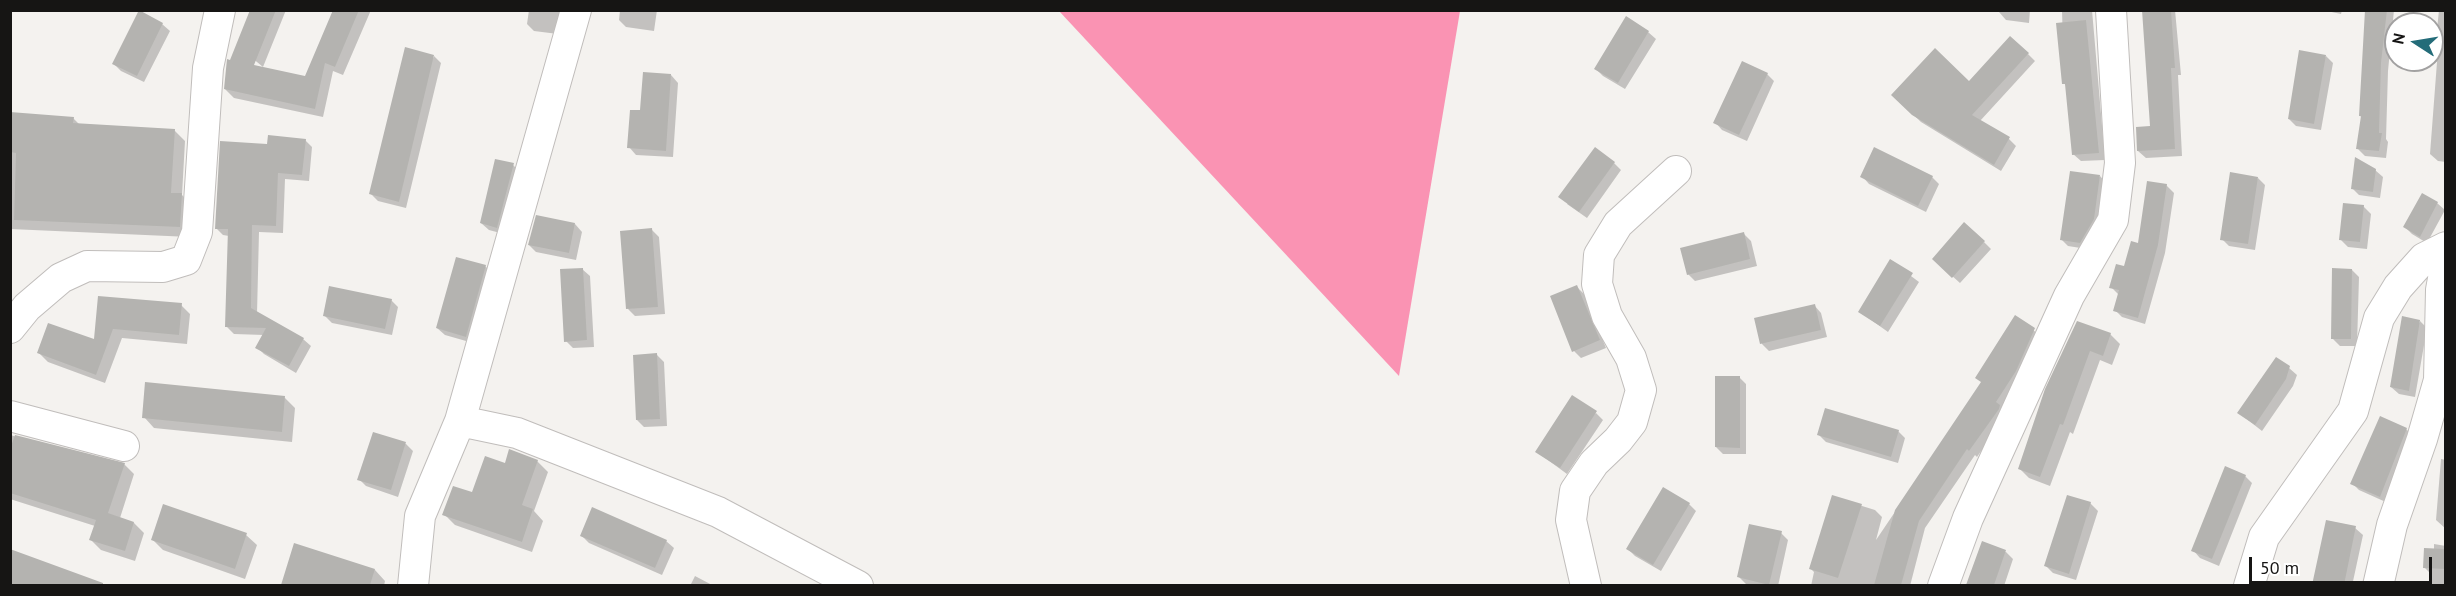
<!DOCTYPE html>
<style>
body{margin:0}
#map{position:relative;width:2456px;height:596px;overflow:hidden;background:#f4f2ef;font-family:"PT Sans",sans-serif}
canvas{display:block}
.frame{position:absolute;inset:0;border:12px solid #161514;pointer-events:none}
.north{position:absolute;left:2384px;top:12px;width:60px;height:60px;box-sizing:border-box;background:#fff;border:2px solid #a2a1a1;border-radius:50%;rotate:282deg;font-size:16px;font-weight:700;line-height:24px;text-align:center;color:#161514}
.north::after{content:'';display:block;margin:auto;width:21px;height:27px;background:#246c79;clip-path:polygon(50% 0,100% 100%,50% 72%,0 100%)}
.scale{position:absolute;left:2249px;top:557px;width:183px;height:27px;box-sizing:border-box;border:3px solid #161514;border-top:0;padding-left:8px;font-size:18px;line-height:21px;white-space:nowrap;color:#161514;-webkit-text-stroke:4px #fff;paint-order:stroke}
</style>
<div id="map">
<canvas width="2456" height="596"></canvas>
<div class="frame"></div>
<div class="north">N</div>
<div class="scale">50 m</div>
</div>
<script>
const c = document.querySelector('canvas').getContext('2d');
c.lineJoin = 'round';
function fillPath(path, color) {
  c.fillStyle = color;
  c.fill(path, 'evenodd');
}
function toPath(rows) {
  const path = new Path2D();
  for (const r of rows) {
    path.moveTo(r[0], r[1]);
    for (let i = 2; i < r.length; i += 2) path.lineTo(r[i], r[i + 1]);
  }
  return path;
}
function stroke(path, color, width, dash) {
  c.strokeStyle = color;
  c.lineWidth = width;
  c.lineCap = dash ? 'butt' : 'round';
  c.setLineDash(dash || []);
  c.stroke(path);
}
const forest = toPath([
 [1059,11,1460,11,1399,376]
]);
const shadow = toPath([
 [252,10,286,10,263,67,245,52],
 [334,10,371,10,343,75,333,71,323,117,234,98,225,89,257,71,306,78],
 [529,10,561,10,558,34,534,31,527,24],
 [620,10,657,10,654,31,626,27,619,20],
 [1992,10,2030,10,2029,23,2006,20,1999,12],
 [2062,10,2092,10,2105,160,2081,161,2073,154,2067,87,2064,83],
 [2144,10,2175,10,2181,75,2178,75,2182,156,2146,158,2138,151,2151,128],
 [2322,10,2342,10,2341,14],
 [2367,10,2394,10,2388,71,2386,139,2388,142,2386,158,2365,156,2358,149,2363,118,2360,116],
 [2439,10,2446,10,2446,162,2438,161,2430,154,2437,62,2434,59],
 [162,24,170,31,144,82,121,71,114,64],
 [1648,32,1656,39,1625,89,1603,76,1596,69],
 [2028,54,2035,61,1980,121,2009,139,2016,146,2001,171,1921,122,1893,95,1969,83],
 [434,56,441,63,406,208,378,201,371,194],
 [2326,56,2333,63,2321,130,2296,126,2289,119],
 [1767,74,1774,81,1747,141,1722,130,1715,122],
 [671,75,678,83,673,157,636,155,629,147],
 [10,114,73,118,80,125,175,131,185,141,182,195,192,205,190,237,10,229],
 [305,140,312,147,309,181,285,179,283,233,259,232,257,314,303,339,311,346,296,373,264,354,257,347,264,335,234,334,227,327,229,236,223,235,216,228,269,145],
 [1614,163,1621,170,1587,218,1567,204],
 [513,165,520,172,504,234,489,230,481,223],
 [2375,170,2383,177,2380,198,2359,195,2352,188],
 [1862,176,1932,177,1939,184,1926,212,1869,184],
 [2100,176,2107,184,2100,227,2087,249,2068,246,2061,239],
 [2258,178,2265,185,2255,250,2229,246,2222,239],
 [2166,185,2174,193,2165,253,2145,324,2122,317,2115,310,2119,295,2111,287,2139,245],
 [2422,195,2437,203,2445,210,2427,243,2412,234,2405,227],
 [2363,206,2371,214,2367,249,2348,247,2341,240],
 [575,224,582,232,576,260,536,252,529,245],
 [652,230,659,237,665,314,635,316,628,309],
 [1744,234,1751,241,1757,266,1695,281,1688,274],
 [1984,242,1991,249,1960,283,1941,266],
 [1891,261,1919,282,1888,332,1860,312],
 [485,266,493,274,473,343,445,335,437,328],
 [582,269,590,276,594,347,573,348,566,341],
 [2352,270,2359,277,2357,346,2340,346,2333,339],
 [1577,287,1584,294,1606,348,1581,358,1574,351],
 [100,297,181,305,190,314,187,344,122,338,105,383,48,362,39,353,95,341],
 [391,300,398,307,392,335,332,323,325,316],
 [1814,305,1821,313,1827,337,1769,351,1762,344,1756,319],
 [2016,317,2042,337,2005,416,1977,457,1975,455,1925,528,1910,586,1811,586,1814,572,1811,569,1833,497,1875,510,1882,517,1876,540,1982,383],
 [2420,321,2427,328,2415,397,2399,394,2391,387],
 [2078,322,2110,334,2120,344,2112,365,2100,360,2073,434,2070,432,2050,486,2029,478,2020,469],
 [657,355,664,362,667,426,644,427,637,420],
 [2289,368,2297,375,2293,386,2262,431,2239,413],
 [1739,377,1746,384,1746,454,1723,454,1716,447],
 [285,398,295,408,292,442,154,428,144,417],
 [1596,413,1603,420,1567,474,1537,452],
 [2406,429,2414,437,2388,503,2359,490,2352,483],
 [1898,431,1905,438,1898,463,1826,442,1819,435],
 [374,434,406,444,413,451,398,497,366,486,359,479],
 [10,435,124,464,134,474,120,518,134,523,144,533,135,561,101,550,91,540,95,526,10,499],
 [2441,459,2446,460,2446,529,2436,520],
 [537,461,548,472,534,511,543,521,532,552,455,525,444,514,473,494,506,465],
 [2245,476,2252,483,2219,566,2200,558,2193,550],
 [2090,503,2098,511,2076,580,2053,573,2046,566],
 [1689,504,1696,511,1661,571,1635,556,1628,549],
 [2327,522,2355,528,2363,535,2352,586,2314,586],
 [1781,533,1788,540,1778,586,1746,584,1739,577],
 [246,535,257,545,245,579,163,550,152,539],
 [582,536,666,541,674,548,662,575,589,543],
 [1983,543,2006,552,2013,559,2004,586,1967,586],
 [2434,544,2446,546,2446,586,2429,586,2430,573,2425,568,2434,550],
 [10,551,105,586,10,586],
 [375,570,385,581,384,586,285,586,283,583],
 [695,576,714,586,690,586]
]);
const building = toPath([
 [139,10,163,23,137,76,112,64],
 [250,10,276,10,254,65,305,76,333,10,359,10,335,67,325,63,315,109,224,89,227,59,230,60],
 [2142,10,2171,10,2175,68,2171,68,2175,149,2137,151,2136,127,2150,126],
 [2365,10,2387,10,2381,63,2379,133,2382,133,2379,151,2356,149,2361,116,2359,116],
 [1626,16,1649,31,1618,83,1594,69],
 [2086,20,2099,153,2072,155,2065,84,2062,84,2056,23],
 [2010,36,2029,53,1972,115,2010,137,1994,165,1912,115,1891,95,1935,48,1969,81],
 [405,47,434,55,399,202,369,194],
 [2299,50,2326,55,2314,124,2288,119],
 [1742,61,1768,73,1739,135,1713,123],
 [643,72,671,74,666,151,627,148,630,110,640,110],
 [10,112,74,117,73,123,175,129,171,193,182,193,180,227,14,220,16,153,10,152],
 [268,135,306,139,302,175,278,173,276,226,252,225,251,308,304,338,289,366,255,348,266,328,225,327,228,229,215,229,220,141,267,144],
 [1595,147,1615,162,1579,212,1558,197],
 [1874,147,1933,176,1918,206,1860,177],
 [2355,157,2376,169,2373,192,2351,189],
 [495,159,514,163,497,228,480,223],
 [2070,171,2100,175,2094,219,2080,243,2060,240],
 [2230,172,2258,177,2248,244,2220,240],
 [2147,181,2167,184,2158,245,2138,318,2113,311,2119,290,2109,288,2116,264,2124,266,2131,241,2138,243],
 [2422,193,2438,202,2420,237,2403,227],
 [2343,203,2364,205,2360,242,2339,240],
 [536,215,575,223,569,253,528,245],
 [1964,222,1985,241,1952,278,1932,259],
 [652,228,658,307,626,309,620,231],
 [1744,232,1750,259,1687,275,1680,248],
 [456,257,486,265,466,337,436,328],
 [1890,259,1913,273,1880,326,1858,312],
 [583,268,587,340,564,342,560,269],
 [2332,268,2352,269,2351,339,2331,339],
 [1577,285,1600,340,1572,352,1550,296],
 [329,286,392,299,385,329,323,316],
 [98,296,182,303,179,335,113,329,96,375,37,353,48,323,94,339],
 [1815,304,1821,330,1760,344,1754,318],
 [2015,315,2035,328,2016,371,1996,402,2000,405,1999,409,1969,451,1967,449,1919,521,1901,585,1874,585,1895,510,1981,382,1975,378],
 [2402,316,2420,320,2409,391,2390,387],
 [2077,321,2111,333,2103,356,2090,351,2063,425,2060,424,2040,477,2018,469,2045,389],
 [657,353,660,419,636,420,633,355],
 [2276,357,2290,366,2286,379,2255,425,2237,413],
 [1715,376,1740,376,1740,448,1715,447],
 [145,382,285,396,282,432,142,418],
 [1572,395,1597,411,1560,468,1535,452],
 [1825,408,1899,430,1891,457,1817,435],
 [2380,416,2407,428,2380,497,2350,484],
 [373,432,406,442,391,490,357,480],
 [15,435,125,463,108,513,134,522,125,551,89,540,96,520,10,493,10,449],
 [509,449,538,460,522,505,533,509,522,542,442,515,453,486,472,492,485,456,505,463],
 [2225,466,2246,475,2212,559,2191,551],
 [1663,487,1690,503,1653,565,1626,549],
 [1832,495,1862,504,1838,578,1809,569],
 [2067,495,2091,502,2069,574,2044,566],
 [163,504,247,533,235,569,151,540],
 [592,507,667,540,655,568,580,536],
 [2326,520,2356,526,2344,585,2312,585],
 [1749,524,1782,531,1769,585,1737,577],
 [1982,541,2006,550,1994,585,1966,585],
 [294,543,375,569,370,585,281,585],
 [2424,548,2445,549,2445,569,2423,568],
 [10,549,103,583,103,585,10,585]
]);
const minor = toPath([
 [10,328,27,307,61,278,87,266,163,267,186,260,197,232,208,68,220,10],
 [10,416,124,446],
 [460,421,517,433,718,512,858,586],
 [413,586,420,516,460,421,576,10],
 [1586,586,1571,520,1575,491,1594,463,1618,440,1632,422,1641,390,1631,358,1607,316,1597,284,1599,255,1618,224,1676,171],
 [1943,586,1968,518,2069,296,2113,220,2120,163,2111,10],
 [2249,586,2264,537,2353,411,2379,318,2398,287,2424,258,2446,247],
 [2378,586,2392,525,2422,439,2439,380,2441,290,2446,262]
]);
fillPath(forest, '#fa93b3');
fillPath(shadow, '#0003');
fillPath(building, '#b4b3b0');
stroke(minor, '#c0bdbb', 32);
stroke(minor, '#fff', 30);
</script>
